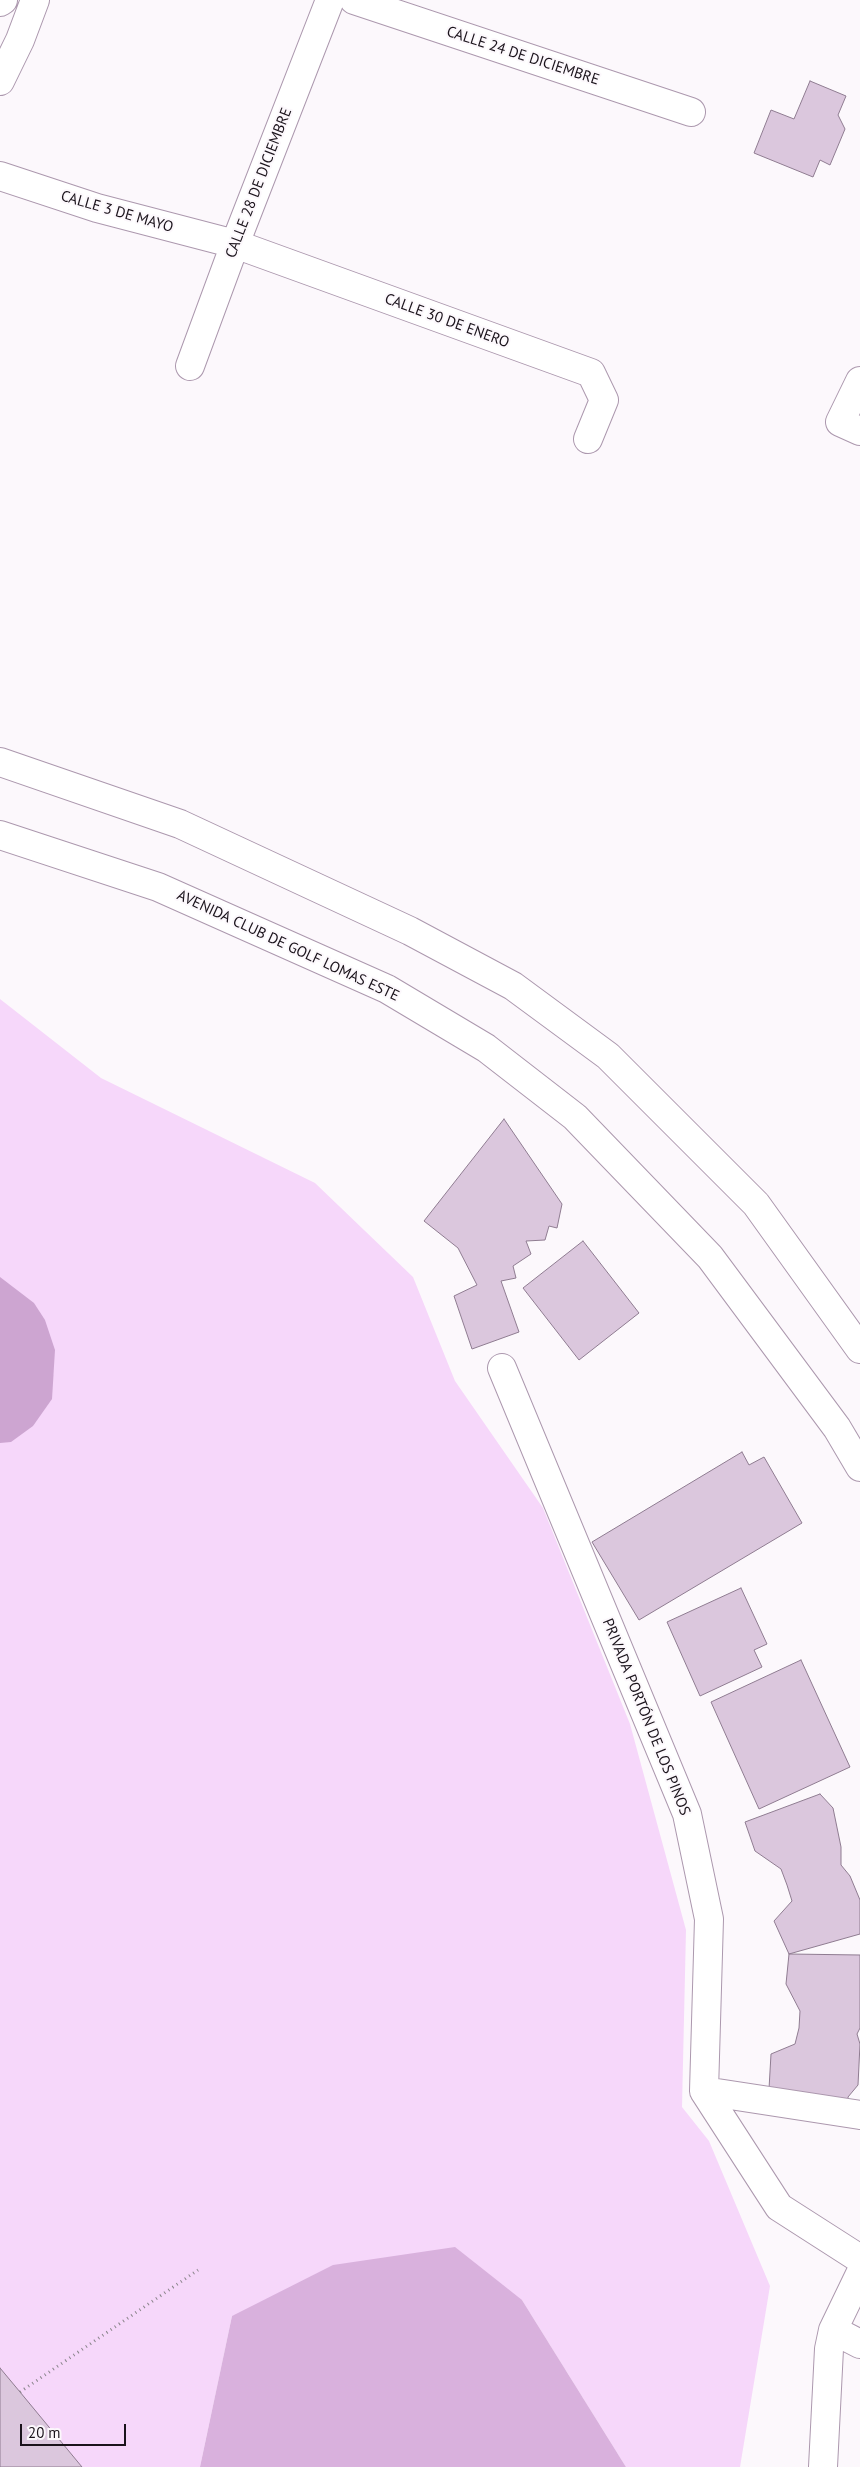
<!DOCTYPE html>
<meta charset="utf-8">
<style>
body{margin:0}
#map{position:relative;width:860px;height:2467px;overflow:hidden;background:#fcf8fc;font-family:"PT Sans",sans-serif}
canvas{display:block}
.scale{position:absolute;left:20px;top:2424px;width:106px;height:22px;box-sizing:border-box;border:2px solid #1a131b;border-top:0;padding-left:6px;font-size:15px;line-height:18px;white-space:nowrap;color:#1a131b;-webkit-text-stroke:4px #fcf8fc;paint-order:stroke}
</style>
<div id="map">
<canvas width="860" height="2467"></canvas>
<div class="scale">20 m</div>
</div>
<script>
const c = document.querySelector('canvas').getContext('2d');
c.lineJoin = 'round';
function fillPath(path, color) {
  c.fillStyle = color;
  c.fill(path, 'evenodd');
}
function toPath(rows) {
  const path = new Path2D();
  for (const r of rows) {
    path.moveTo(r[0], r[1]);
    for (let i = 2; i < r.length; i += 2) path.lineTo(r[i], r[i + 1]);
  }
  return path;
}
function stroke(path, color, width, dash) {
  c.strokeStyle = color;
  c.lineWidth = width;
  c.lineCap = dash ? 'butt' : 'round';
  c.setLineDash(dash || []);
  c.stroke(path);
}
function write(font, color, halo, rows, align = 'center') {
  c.font = font + ' "PT Sans",sans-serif';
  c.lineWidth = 4;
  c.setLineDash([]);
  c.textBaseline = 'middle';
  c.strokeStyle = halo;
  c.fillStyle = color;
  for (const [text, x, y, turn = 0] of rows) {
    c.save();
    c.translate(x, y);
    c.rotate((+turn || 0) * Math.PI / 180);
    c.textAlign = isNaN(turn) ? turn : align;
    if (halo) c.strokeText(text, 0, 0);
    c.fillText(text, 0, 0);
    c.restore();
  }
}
const green = toPath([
 [0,999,101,1078,315,1183,413,1277,455,1381,543,1508,630,1724,686,1930,682,2107,709,2141,770,2286,740,2467,626,2467,522,2300,232,2316,200,2467,0,2467]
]);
const forest = toPath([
 [455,2247,522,2300,626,2467,200,2467,232,2316,333,2265]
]);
const water = toPath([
 [0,1277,34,1303,45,1320,55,1350,52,1399,33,1426,11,1442,0,1443]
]);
const building = toPath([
 [810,81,846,96,838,115,845,129,830,165,820,160,813,177,754,153,771,110,794,119,810,81],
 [504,1119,562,1204,557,1228,549,1226,545,1240,526,1241,531,1254,513,1266,516,1278,501,1281,519,1332,472,1349,454,1296,477,1285,458,1248,424,1221,504,1119],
 [583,1241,639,1313,579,1360,523,1288,583,1241],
 [742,1452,749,1465,764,1457,802,1523,639,1620,592,1542,742,1452],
 [741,1588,767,1644,754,1650,762,1667,700,1696,667,1622,741,1588],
 [801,1660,850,1767,759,1809,711,1702,801,1660],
 [820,1794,833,1808,841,1847,841,1865,850,1876,860,1900,860,1934,789,1954,774,1921,792,1901,787,1885,781,1869,755,1851,745,1822,820,1794],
 [789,1954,860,1955,860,2028,857,2034,860,2044,858,2085,848,2097,848,2103,769,2089,771,2054,795,2044,799,2028,800,2011,786,1984,789,1954],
 [0,2368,20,2392,82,2467,0,2467,0,2368]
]);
const path = toPath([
 [20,2392,198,2270]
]);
const street = toPath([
 [354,0,691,112],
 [0,2,3,0],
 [0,81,20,40,35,0],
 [0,176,97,208,235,244,591,373,604,400,588,439],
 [190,366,235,244,330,0],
 [860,381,840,422,860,431],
 [0,762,180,824,410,931,513,986,608,1056,756,1204,860,1349],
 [0,835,158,887,387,989,486,1048,575,1117,710,1257,837,1428,860,1467],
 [502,1368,687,1814,709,1919,704,2091,779,2207,860,2259],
 [704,2091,860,2115],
 [833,2330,860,2344],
 [823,2467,829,2349,833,2330,860,2274]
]);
const streetNames = [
 ["CALLE 24 DE DICIEMBRE",523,56,18],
 ["CALLE 28 DE DICIEMBRE",259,183,-69],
 ["CALLE 3 DE MAYO",117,212,16],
 ["CALLE 30 DE ENERO",447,321,20],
 ["AVENIDA CLUB DE GOLF LOMAS ESTE",288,946,25],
 ["PRIVADA PORTÓN DE LOS PINOS",646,1717,68]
];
fillPath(green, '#f6d7fa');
fillPath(forest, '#d9b1dd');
fillPath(water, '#cda5d1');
fillPath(building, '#dbc7dd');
stroke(building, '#8f7c91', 1);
stroke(street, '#ac98ae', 30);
stroke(path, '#8a858b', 3, [1, 4]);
stroke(street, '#fff', 28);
write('15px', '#1a131b', '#fcf8fc', streetNames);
</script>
